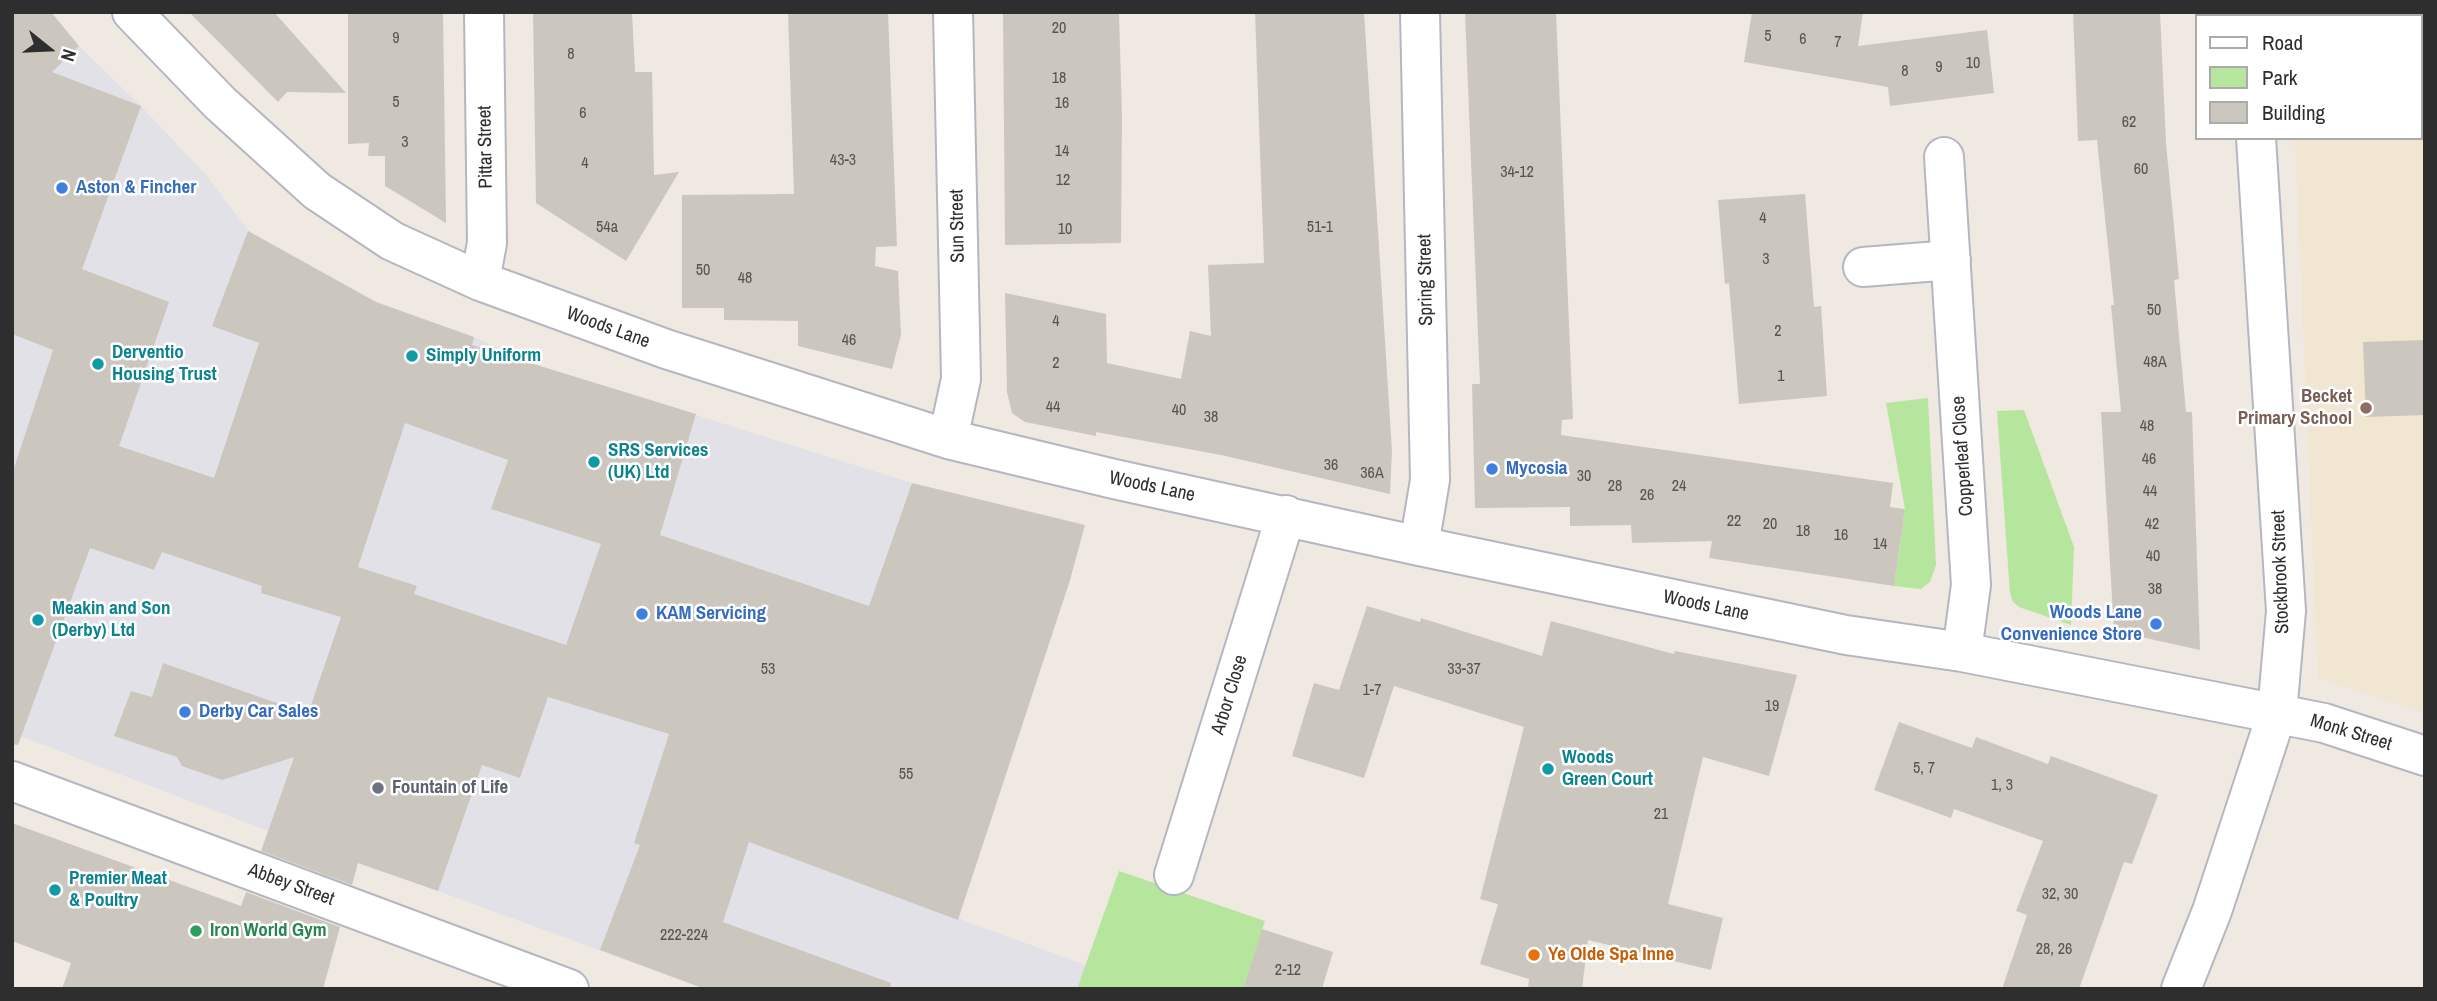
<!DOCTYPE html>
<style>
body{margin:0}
#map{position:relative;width:2437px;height:1001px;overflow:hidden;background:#efe9e1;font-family:"Archivo Narrow",sans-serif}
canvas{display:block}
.frame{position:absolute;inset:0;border:14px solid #2e2e2e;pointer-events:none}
.legend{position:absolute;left:2195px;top:14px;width:228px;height:126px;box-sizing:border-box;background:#fff;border:2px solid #ababab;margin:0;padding:9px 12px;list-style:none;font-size:21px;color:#2e2e2e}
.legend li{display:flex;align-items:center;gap:14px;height:35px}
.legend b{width:35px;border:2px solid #ababab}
.north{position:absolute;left:14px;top:14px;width:70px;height:70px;-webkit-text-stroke:5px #fff;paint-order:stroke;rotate:108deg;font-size:19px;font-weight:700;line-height:28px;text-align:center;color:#2e2e2e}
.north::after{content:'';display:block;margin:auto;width:24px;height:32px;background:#2e2e2e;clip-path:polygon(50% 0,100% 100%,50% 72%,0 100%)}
</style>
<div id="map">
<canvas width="2437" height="1001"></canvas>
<div class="frame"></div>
<ul class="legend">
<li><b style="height:9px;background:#fff"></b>Road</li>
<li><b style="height:19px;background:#b6e59e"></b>Park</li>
<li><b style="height:19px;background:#cbc7bf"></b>Building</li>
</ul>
<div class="north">N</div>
</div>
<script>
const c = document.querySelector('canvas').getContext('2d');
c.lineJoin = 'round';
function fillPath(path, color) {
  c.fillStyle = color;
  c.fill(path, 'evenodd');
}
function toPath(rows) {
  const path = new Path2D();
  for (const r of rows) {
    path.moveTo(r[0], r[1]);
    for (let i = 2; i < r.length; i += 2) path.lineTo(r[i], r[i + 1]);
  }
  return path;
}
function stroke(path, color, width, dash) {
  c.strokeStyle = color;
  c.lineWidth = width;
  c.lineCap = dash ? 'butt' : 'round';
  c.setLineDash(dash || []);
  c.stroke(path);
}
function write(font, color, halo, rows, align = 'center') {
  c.font = font + ' "Archivo Narrow",sans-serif';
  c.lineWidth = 5;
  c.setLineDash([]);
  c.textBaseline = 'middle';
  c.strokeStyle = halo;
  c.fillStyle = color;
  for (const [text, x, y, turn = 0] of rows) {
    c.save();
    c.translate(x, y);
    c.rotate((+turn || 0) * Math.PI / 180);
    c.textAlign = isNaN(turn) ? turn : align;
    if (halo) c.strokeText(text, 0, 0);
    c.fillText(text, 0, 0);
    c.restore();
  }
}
const industrial = toPath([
 [12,12,51,12,79,46,141,106,207,176,249,231,376,302,474,337,540,366,912,483,869,606,778,853,1086,965,1077,989,705,989,438,891,482,765,310,709,268,831,12,733]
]);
const education = toPath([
 [2293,12,2425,12,2425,713,2318,678,2295,138,2421,138,2421,16,2293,16]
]);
const green = toPath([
 [1928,398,1936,565,1930,582,1921,589,1894,586,1905,509,1886,403],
 [2024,410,2074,547,2071,625,2019,607,2013,602,2010,593,1997,411],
 [1119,871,1265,921,1243,989,1077,989]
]);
const building = toPath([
 [12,12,51,12,79,46,52,72,141,106,82,269,169,302,119,446,214,478,259,343,212,326,248,231,376,302,474,337,472,345,696,414,660,535,869,606,912,483,1085,525,1070,580,958,920,749,842,723,922,891,983,890,989,705,989,600,950,640,845,634,843,669,734,548,697,520,778,482,765,438,891,358,863,352,885,261,851,294,757,222,780,182,766,177,757,114,736,131,691,152,697,163,663,308,714,341,617,261,593,262,586,162,552,154,570,90,548,18,745,12,744,12,474,53,350,12,334],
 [405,423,508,460,491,509,601,544,566,645,414,594,417,586,358,567],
 [189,12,274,12,346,93,287,92,278,102],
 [348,12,443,12,446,223,385,186,385,156,368,156,369,143,348,144],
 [533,12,632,12,635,72,652,72,654,175,679,172,626,261,536,203],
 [788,12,888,12,897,246,876,247,875,266,898,271,901,335,892,369,798,346,798,321,724,320,724,308,682,308,682,195,794,194],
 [1003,12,1119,12,1122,117,1121,243,1005,245],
 [1255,12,1364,12,1392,451,1390,494,1221,455,1096,432,1096,436,1025,422,1012,413,1007,392,1005,293,1106,314,1107,363,1181,379,1190,331,1211,336,1208,265,1264,263],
 [1465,12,1556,12,1573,419,1562,420,1561,435,1893,483,1890,507,1905,509,1894,586,1709,558,1712,541,1632,543,1631,525,1570,526,1570,507,1475,508,1472,384,1480,384],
 [1752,12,1863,12,1858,46,1987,30,1994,93,1890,106,1888,87,1744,62],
 [2073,12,2160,12,2166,143,2179,279,2174,280,2186,412,2192,412,2200,650,2114,631,2101,412,2121,412,2111,305,2114,305,2097,140,2078,141],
 [1805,194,1814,307,1821,306,1827,396,1739,404,1729,283,1725,284,1718,200],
 [2425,340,2425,415,2366,417,2363,342],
 [1367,606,1420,622,1421,618,1542,656,1551,621,1674,654,1675,651,1797,675,1769,776,1703,757,1668,904,1723,918,1711,970,1588,940,1582,989,1528,989,1529,979,1480,964,1498,904,1480,899,1524,727,1394,686,1364,778,1292,756,1314,683,1339,690],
 [1899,722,1972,748,1976,737,2048,764,2051,756,2158,795,2132,864,2124,862,2079,989,2002,989,2027,915,2016,911,2043,841,1954,809,1951,818,1874,790],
 [12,823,241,906,246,892,340,927,323,989,62,989,71,963,12,941],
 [1262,929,1333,952,1322,989,1243,989]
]);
const minor = toPath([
 [132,12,220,103,317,191,392,241,480,281,666,349,948,439,1114,479,1419,546,1846,635,1962,652,2324,723,2425,756],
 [1944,157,1971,585,1962,652],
 [1863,267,1951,260],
 [480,281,487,243,484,12],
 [948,439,961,379,953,12],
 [1419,546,1430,480,1420,12],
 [1174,875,1286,515]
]);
const tertiary = toPath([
 [2248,12,2248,16],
 [12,781,569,989],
 [2181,989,2212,911,2277,713,2286,611,2256,138]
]);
const markers = [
 [62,188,7,"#3f7fe0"],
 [412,356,7,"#0f9aa8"],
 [98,364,7,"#0f9aa8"],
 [2366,408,7,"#8d6e63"],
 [594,462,7,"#0f9aa8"],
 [1492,469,7,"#3f7fe0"],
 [642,614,7,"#3f7fe0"],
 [38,620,7,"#0f9aa8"],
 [2156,624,7,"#3f7fe0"],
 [185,712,7,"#3f7fe0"],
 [1548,769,7,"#0f9aa8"],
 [378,788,7,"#6b7280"],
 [55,890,7,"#0f9aa8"],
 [196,931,7,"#2e9e5b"],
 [1534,955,7,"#e8710a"]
];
const numberNames = [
 ["20",1059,29],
 ["5",1768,37],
 ["9",396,39],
 ["6",1803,40],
 ["7",1838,43],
 ["8",571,55],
 ["10",1973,64],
 ["9",1939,68],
 ["8",1905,72],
 ["18",1059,79],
 ["5",396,103],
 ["16",1062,104],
 ["6",583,114],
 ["62",2129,123],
 ["3",405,143],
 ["14",1062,152],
 ["43-3",843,161],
 ["4",585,164],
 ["60",2141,170],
 ["34-12",1517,173],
 ["12",1063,181],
 ["4",1763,219],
 ["54a",607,228],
 ["51-1",1320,228],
 ["10",1065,230],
 ["3",1766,260],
 ["50",703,271],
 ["48",745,279],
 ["50",2154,311],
 ["4",1056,322],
 ["2",1778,332],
 ["46",849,341],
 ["48A",2155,363],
 ["2",1056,364],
 ["1",1781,377],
 ["44",1053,408],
 ["40",1179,411],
 ["38",1211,418],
 ["48",2147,427],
 ["46",2149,460],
 ["36",1331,466],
 ["36A",1372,474],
 ["30",1584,477],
 ["28",1615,487],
 ["24",1679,487],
 ["44",2150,492],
 ["26",1647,496],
 ["22",1734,522],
 ["20",1770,525],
 ["42",2152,525],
 ["18",1803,532],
 ["16",1841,536],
 ["14",1880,545],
 ["40",2153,557],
 ["38",2155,590],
 ["53",768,670],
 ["33-37",1464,670],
 ["1-7",1372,691],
 ["19",1772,707],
 ["5, 7",1924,769],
 ["55",906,775],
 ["1, 3",2002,786],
 ["21",1661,815],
 ["32, 30",2060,895],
 ["222-224",684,936],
 ["28, 26",2054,950],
 ["2-12",1288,971]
];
const streetNames = [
 ["Pittar Street",486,147,-91],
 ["Sun Street",958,226,-91],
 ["Spring Street",1426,280,-91],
 ["Woods Lane",608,328,20],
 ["Copperleaf Close",1963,456,-94],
 ["Woods Lane",1152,487,12],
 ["Stockbrook Street",2281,572,-92],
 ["Woods Lane",1706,606,12],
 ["Arbor Close",1230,695,-73],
 ["Monk Street",2351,733,17],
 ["Abbey Street",291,885,20]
];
const shopNames = [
 ["Aston & Fincher",76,188],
 ["Mycosia",1506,469],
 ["Woods Lane",2142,613,"right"],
 ["Convenience Store",2142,635,"right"],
 ["KAM Servicing",656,614],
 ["Derby Car Sales",199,712]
];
const cultureNames = [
 ["Derventio",112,353],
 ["Housing Trust",112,375],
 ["Simply Uniform",426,356],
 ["SRS Services",608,451],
 ["(UK) Ltd",608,473],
 ["Meakin and Son",52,609],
 ["(Derby) Ltd",52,631],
 ["Woods",1562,758],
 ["Green Court",1562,780],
 ["Premier Meat",69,879],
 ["& Poultry",69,901]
];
const educationNames = [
 ["Becket",2352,397],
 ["Primary School",2352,419]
];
const worshipNames = [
 ["Fountain of Life",392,788]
];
const leisureNames = [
 ["Iron World Gym",210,931]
];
const foodNames = [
 ["Ye Olde Spa Inne",1548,955]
];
fillPath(industrial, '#e3e1e8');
fillPath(education, '#f0e6d1');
fillPath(green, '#b6e59e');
fillPath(building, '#cbc7bf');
stroke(minor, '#b4b7c1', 42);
stroke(tertiary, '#b4b7c1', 42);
stroke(minor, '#fff', 38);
stroke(tertiary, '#fff', 38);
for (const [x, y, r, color] of markers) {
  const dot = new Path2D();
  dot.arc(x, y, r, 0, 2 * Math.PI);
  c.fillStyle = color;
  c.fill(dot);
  stroke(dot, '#fff', 2.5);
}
write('16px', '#555452', null, numberNames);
write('19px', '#2e2e2e', '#fff', streetNames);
write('bold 19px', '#366cbe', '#fff', shopNames, 'left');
write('bold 19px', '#0d838f', '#fff', cultureNames, 'left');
write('bold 19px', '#785e54', '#fff', educationNames, 'right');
write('bold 19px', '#5b616d', '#fff', worshipNames, 'left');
write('bold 19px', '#27864d', '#fff', leisureNames, 'left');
write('bold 19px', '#c56008', '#fff', foodNames, 'left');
</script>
